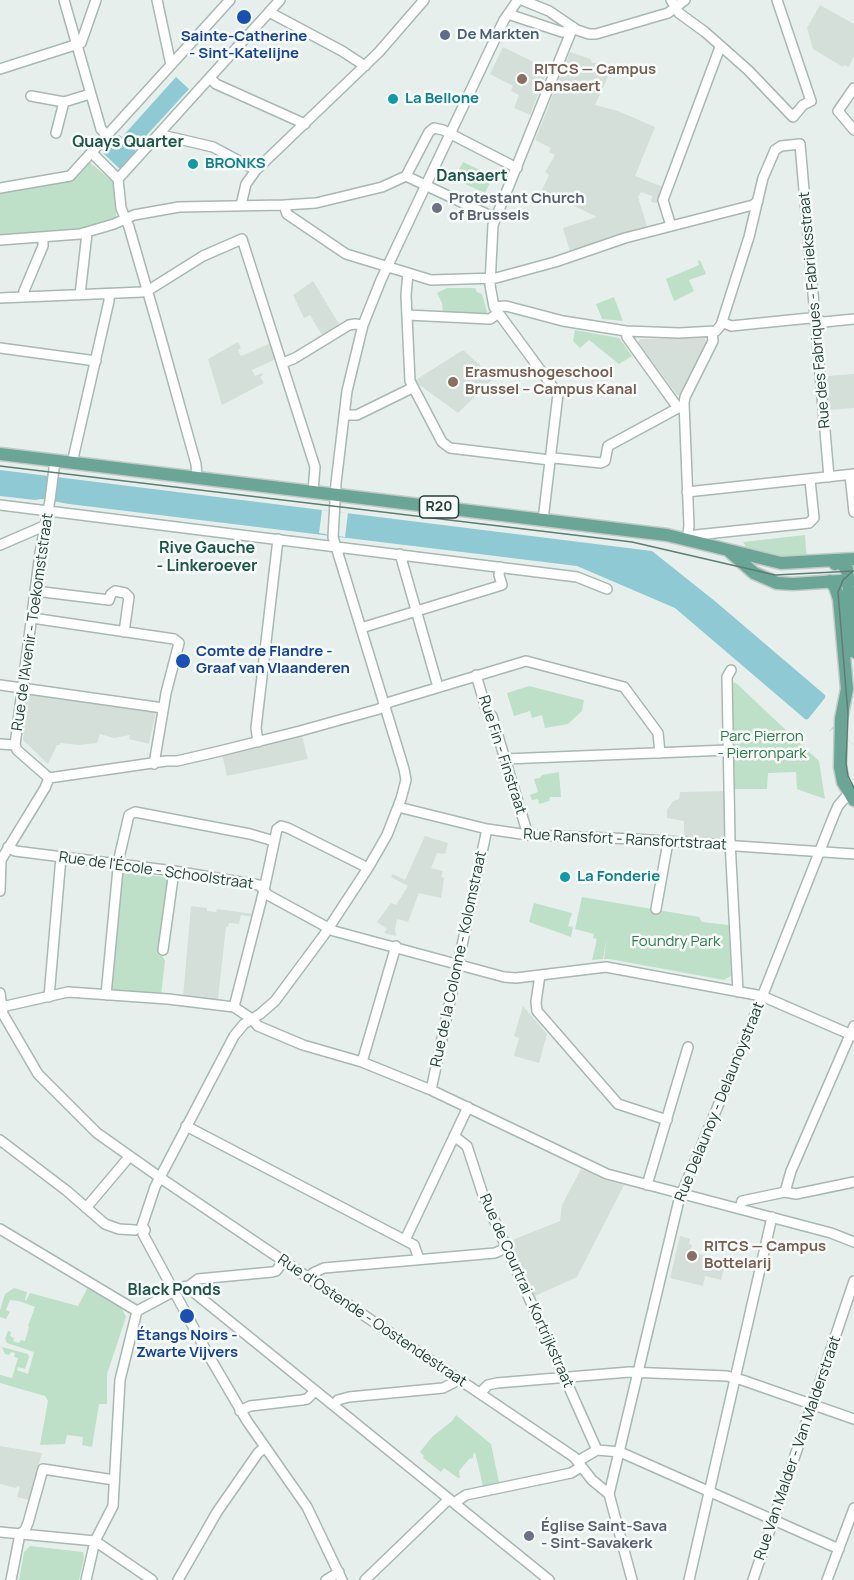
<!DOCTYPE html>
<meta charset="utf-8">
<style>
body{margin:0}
canvas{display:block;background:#e6efeb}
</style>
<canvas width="854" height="1580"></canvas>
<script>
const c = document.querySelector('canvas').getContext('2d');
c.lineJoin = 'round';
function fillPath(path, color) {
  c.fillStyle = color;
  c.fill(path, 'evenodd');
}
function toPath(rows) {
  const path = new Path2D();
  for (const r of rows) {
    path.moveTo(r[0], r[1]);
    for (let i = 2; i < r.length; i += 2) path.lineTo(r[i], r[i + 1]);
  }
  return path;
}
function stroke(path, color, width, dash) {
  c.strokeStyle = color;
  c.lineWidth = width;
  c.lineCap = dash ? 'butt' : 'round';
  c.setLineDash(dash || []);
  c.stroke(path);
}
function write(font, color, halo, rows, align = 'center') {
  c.font = font + ' Manrope,sans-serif';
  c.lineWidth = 5;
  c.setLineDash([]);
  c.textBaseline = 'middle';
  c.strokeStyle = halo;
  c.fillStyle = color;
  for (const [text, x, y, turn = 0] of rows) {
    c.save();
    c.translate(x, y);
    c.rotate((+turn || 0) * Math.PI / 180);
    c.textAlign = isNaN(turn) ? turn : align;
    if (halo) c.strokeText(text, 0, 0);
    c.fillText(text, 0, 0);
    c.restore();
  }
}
const built = toPath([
 [820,5,854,24,854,56,849,67,844,65,843,67,813,49,807,28],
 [503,47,548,69,530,115,514,108,519,95,511,91,513,86,490,74],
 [570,52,591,59,592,63,601,63,612,68,595,105,618,111,655,127,635,176,663,187,657,203,651,202,652,196,641,192,638,197,647,226,610,237,570,252,563,228,597,217,542,190,549,175,545,172,555,155,549,152,551,148,535,140],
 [313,281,339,324,322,335,310,315,304,318,293,295],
 [704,338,707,343,682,394,677,395,638,342,640,339],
 [238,342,241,348,238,350,241,356,271,343,276,359,252,370,255,376,262,373,263,375,260,377,264,383,222,405,208,359],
 [463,350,494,378,458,413,414,381],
 [854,374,854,408,829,410,826,376],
 [31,695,156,711,149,744,129,739,130,735,114,738,100,734,97,743,79,745,60,743,60,745,57,745,48,764,23,740,28,697],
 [302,736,308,759,227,776,222,754],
 [725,791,726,839,724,841,684,838,684,821,667,818,667,810,673,801,679,799,680,792],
 [425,836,448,843,445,854,437,853,431,868,443,871,441,877,444,878,441,898,419,893,408,922,397,919,395,930,396,936,384,933,387,929,377,922,391,903,396,905,408,886,391,877,393,874,405,880],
 [191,906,207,908,207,911,216,912,217,909,254,914,253,917,241,915,239,924,229,923,228,927,226,927,218,999,183,997],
 [523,1006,547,1034,539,1063,514,1056,519,1038,514,1036],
 [581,1169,605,1180,624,1185,577,1277,535,1296,510,1241,560,1221,562,1205],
 [680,1236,690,1239,689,1244,692,1245,691,1252,726,1261,721,1280,705,1276,703,1286,670,1278],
 [0,1446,42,1453,29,1500,17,1497,20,1486,17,1486,16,1488,0,1484]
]);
const green = toPath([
 [88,161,116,184,117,188,116,220,82,232,0,239,0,192,69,181],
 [463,162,493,176,485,193,454,179],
 [700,260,706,274,689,280,694,291,674,301,666,279,699,265,698,261],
 [447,288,475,288,477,292,482,294,487,312,484,317,443,314,442,303,437,293],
 [614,297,623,321,602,319,596,304],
 [575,330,619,338,632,356,619,364,589,340,580,348,573,341],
 [805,535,807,560,793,560,748,550,743,542],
 [731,682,736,683,819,761,825,799,797,789,796,772,768,773,767,789,735,789],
 [529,686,584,700,582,711,568,724,545,728,542,715,532,718,530,711,514,716,507,693],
 [559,772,561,797,550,797,549,801,539,804,538,799,532,800,530,795,538,792,534,779,540,778,542,775],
 [124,871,169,878,160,951,165,961,161,995,110,990,122,873],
 [582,897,699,917,702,922,729,925,731,976,724,980,609,959,604,959,607,937,603,959,592,960,597,939,593,938,594,934,575,929],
 [534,903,572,913,568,926,573,927,571,937,529,922],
 [88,1287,120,1305,126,1317,107,1374,107,1404,99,1404,92,1447,82,1445,83,1437,67,1435,65,1444,40,1445,48,1401,45,1396,0,1383,0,1373,0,1375,12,1378,18,1358,14,1357,15,1353,11,1352,9,1355,5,1354,2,1347,28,1354,29,1357,25,1369,18,1367,17,1370,28,1374,34,1352,7,1343,5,1339,8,1331,11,1332,10,1336,14,1338,13,1341,19,1343,21,1340,25,1341,29,1327,28,1326,35,1307,19,1301,10,1300,6,1310,10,1312,6,1319,0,1317,0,1310,5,1294,14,1288,27,1292,25,1300,26,1301,30,1293,78,1306],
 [456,1415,491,1444,499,1482,483,1486,475,1452,473,1455,473,1458,469,1459,459,1471,460,1478,458,1478,444,1468,441,1472,423,1458,424,1456,420,1452,432,1437,452,1421],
 [30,1546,83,1552,84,1558,79,1580,19,1580,24,1552]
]);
const water = toPath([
 [176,77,189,89,134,149,136,151,120,169,103,153,119,135,122,137],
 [0,470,652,551,716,602,825,695,826,697,823,701,854,745,833,728,829,732,805,719,675,608,577,566,69,504,42,499,35,500,0,496]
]);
const pier = toPath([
 [322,510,348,513,345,537,319,533],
 [826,693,829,697,827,701,854,725,854,745,833,727,827,734,803,721,808,719,825,698]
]);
const minor = toPath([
 [64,0,101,129,107,136],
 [157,0,171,65],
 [522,0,549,11,577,30,589,34,596,34,668,13,685,0],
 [671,0,679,13,705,32,748,70,793,117,803,105,811,101,777,0],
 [269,12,342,51,365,66],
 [508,14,562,32,571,31],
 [0,69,81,43,96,0],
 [210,78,216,84,305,124],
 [854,88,838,111,854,130],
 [31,96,64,102,90,94],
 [161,132,166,136,213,147,256,170],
 [56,133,64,102],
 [92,153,118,179,121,208,129,227,157,324,196,464,197,477],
 [118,179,280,0],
 [0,188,70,176,230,0],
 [241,205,246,184,256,170,379,52,424,0],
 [284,205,287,214,346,254,431,280,496,278,555,262,625,238,753,205,758,201],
 [495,218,406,176,429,132,434,128,443,130,517,168],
 [671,226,663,200,720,47],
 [0,240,80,234,114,224,134,215,179,207,284,205,316,203,382,187,406,176],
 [408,273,406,295,410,381,442,442,450,448,550,460,554,458,601,463,605,461,608,446,678,408],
 [80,295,87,233],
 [24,296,24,291,43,246,43,237],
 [0,298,142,292,152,288,203,256,242,239,315,467,313,491],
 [494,307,506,306,563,321,626,331,679,333,716,331,721,325,749,237,763,178,775,150,781,146,800,144,829,477],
 [407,315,490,319,497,314],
 [722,322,731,326,810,318,824,322,854,319],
 [626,331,627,337,678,408,682,408],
 [0,348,96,361],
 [283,363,295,358,349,325,355,324,363,325],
 [345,415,357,415,412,388],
 [72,463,109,301,109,295],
 [850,475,854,512],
 [687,492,854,474],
 [0,505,577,577,607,589],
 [543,520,558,394,494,307,490,285,493,225,573,27],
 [687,536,809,523,814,518,810,480],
 [687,540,689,526,684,403,685,397,713,341,712,332],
 [0,545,44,526],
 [400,554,438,687],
 [35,591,109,600,111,594,115,591,125,593,129,597,124,632],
 [32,618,174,639,179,643,166,693,154,764],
 [361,628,502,585,499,575,500,567],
 [731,670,727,677,730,841,738,992],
 [476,675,487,712,492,716,528,835],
 [0,685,163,708],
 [258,742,256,728,278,539],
 [0,744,15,745],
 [15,745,40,553,50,500,55,461],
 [15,745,17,750,49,778],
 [505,759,728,750],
 [49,778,166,761,177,761,216,752,300,731,379,709,390,702,526,661,624,687,658,733,660,753],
 [398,807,487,829,528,835,635,839,854,854],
 [8,847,15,851,174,871,259,885,268,895,334,931,504,977,516,978,606,967,762,996,854,1036],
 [0,891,1,860,45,788,49,778],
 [656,909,668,842],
 [163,950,174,871],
 [540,975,536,1002,537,1011,618,1104,667,1120],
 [0,993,3,1014,38,1074,97,1133,165,1181,574,1457,592,1480,609,1494,632,1580],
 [106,995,119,858,129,815,135,812,250,834,274,841],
 [49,997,61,857],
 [234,1007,264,890,277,829,281,826,288,828,368,868],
 [0,1010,6,1006,68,992,168,999,234,1007,252,1019,258,1026,303,1045,362,1062,431,1090,607,1174,831,1233,854,1242],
 [362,1062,396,946],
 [431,1090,487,829],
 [186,1126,414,1245,419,1259],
 [454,1136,467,1146,483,1195,597,1450],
 [0,1140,67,1191,105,1224,119,1229,135,1230],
 [647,1185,688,1047],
 [785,1192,791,1171,854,1026],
 [86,1208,129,1157],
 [740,1208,742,1201,785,1192,796,1194,854,1182],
 [0,1229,137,1311],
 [405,1240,468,1107],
 [309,1278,313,1273,324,1268,495,1253,506,1248],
 [189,1286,196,1294,549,1580],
 [480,1393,488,1385,497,1383,629,1372,727,1376,742,1380,854,1419],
 [334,1405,338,1400,349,1397,443,1388,453,1383,457,1379],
 [240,1411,250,1406,302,1400,307,1399,315,1391],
 [578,1461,597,1450,620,1452,839,1549],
 [609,1494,679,1200,737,1060,834,815,838,806,849,793],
 [454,1503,466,1495,571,1473,581,1467],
 [0,1532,95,1541,152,1580],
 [20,1534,25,1530,28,1523,43,1469,114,1480],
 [11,1580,20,1534],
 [86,1580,95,1541,113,1506,120,1380,137,1311,182,1287,189,1286,198,1279,272,1272,276,1271,283,1262],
 [178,1580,217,1512,258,1453,265,1447],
 [326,1580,339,1572],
 [342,1580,307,1507,247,1421,209,1356,143,1234,145,1230,142,1226,155,1187,234,1036,244,1024,260,1014,275,1001,324,935,368,868,387,835,401,799,406,780,404,769,333,537,336,483,347,391,363,325,381,280,504,20,518,0],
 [365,1580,449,1499],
 [689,1580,772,1217],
 [753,1580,854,1281],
 [827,1580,854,1508]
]);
const major = toPath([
 [0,454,667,535,781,563,854,559],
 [729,551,754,573,777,583,793,584,854,580],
 [835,564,837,561,847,568,854,652],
 [830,581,835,587,839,599,847,689,841,719,840,767,843,782,854,800]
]);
const tram = toPath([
 [0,466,632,542,775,575,854,571],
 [853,571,843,580,838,592,848,714,846,763,848,776,854,788]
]);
const markers = [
 [244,17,8,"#1a4fb4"],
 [445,35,6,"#5c6f8a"],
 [522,79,6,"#8d6e63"],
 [393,99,6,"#0f9aa8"],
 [193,164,6,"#0f9aa8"],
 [437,208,6,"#6b7280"],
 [453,382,6,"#8d6e63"],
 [183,661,8,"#1a4fb4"],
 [565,877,6,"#0f9aa8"],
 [692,1256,6,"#8d6e63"],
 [187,1316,8,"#1a4fb4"],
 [529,1536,6,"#6b7280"]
];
const shields = [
 [439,507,39]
];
const shieldNames = [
 ["R20",439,507]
];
const serviceNames = [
 ["De Markten",457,35]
];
const transitNames = [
 ["Sainte-Catherine",244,37],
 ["- Sint-Katelijne",244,54],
 ["Comte de Flandre -",196,652,"left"],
 ["Graaf van Vlaanderen",196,669,"left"],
 ["Étangs Noirs -",187,1336],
 ["Zwarte Vijvers",187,1353]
];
const educationNames = [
 ["RITCS — Campus",534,70],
 ["Dansaert",534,87],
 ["Erasmushogeschool",465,373],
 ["Brussel – Campus Kanal",465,390],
 ["RITCS — Campus",704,1247],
 ["Bottelarij",704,1264]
];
const cultureNames = [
 ["La Bellone",405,99],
 ["BRONKS",205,164],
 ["La Fonderie",577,877]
];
const worshipNames = [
 ["Protestant Church",449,199],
 ["of Brussels",449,216],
 ["Église Saint-Sava",541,1527],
 ["- Sint-Savakerk",541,1544]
];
const streetNames = [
 ["Rue des Fabriques - Fabrieksstraat",815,310,-95],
 ["Rue de l'Avenir - Toekomststraat",33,622,-82],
 ["Rue Fin - Finstraat",502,755,72],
 ["Rue Ransfort - Ransfortstraat",625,840,3],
 ["Rue de l'École - Schoolstraat",156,871,8],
 ["Rue de la Colonne - Kolomstraat",459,959,-78],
 ["Rue Delaunoy - Delaunoystraat",720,1102,-68],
 ["Rue de Courtrai - Kortrijkstraat",526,1291,66],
 ["Rue d'Ostende - Oostendestraat",372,1321,34],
 ["Rue Van Malder - Van Malderstraat",798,1448,-71]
];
const parkNames = [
 ["Parc Pierron",762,737],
 ["- Pierronpark",762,754],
 ["Foundry Park",676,942]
];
const neighbourhoodNames = [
 ["Quays Quarter",128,143],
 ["Dansaert",472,177],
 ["Rive Gauche",207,549],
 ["- Linkeroever",207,567],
 ["Black Ponds",174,1291]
];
fillPath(built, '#d4dfda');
fillPath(green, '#bfe0c8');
fillPath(water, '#8ec9d4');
fillPath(pier, '#e6efeb');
stroke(minor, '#a8b8b2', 12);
stroke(major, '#c2cac8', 15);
stroke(minor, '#fff', 9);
stroke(major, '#6aa596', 12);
stroke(tram, '#5f7d75', 1.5);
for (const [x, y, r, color] of markers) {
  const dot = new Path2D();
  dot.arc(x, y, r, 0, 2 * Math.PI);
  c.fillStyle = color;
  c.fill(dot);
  stroke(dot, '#f7fbf9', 2);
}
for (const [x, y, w] of shields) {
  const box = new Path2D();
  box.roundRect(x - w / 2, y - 11, w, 22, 4.5);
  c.fillStyle = '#f7fbf9';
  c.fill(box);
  stroke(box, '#24423a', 1.5);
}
write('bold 14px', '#24423a', null, shieldNames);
write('bold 15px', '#4e5e75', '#f7fbf9', serviceNames, 'left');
write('bold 15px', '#164399', '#f7fbf9', transitNames);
write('bold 15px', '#785e54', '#f7fbf9', educationNames, 'left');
write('bold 15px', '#0d838f', '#f7fbf9', cultureNames, 'left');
write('bold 15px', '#5b616d', '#f7fbf9', worshipNames, 'left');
write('15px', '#24423a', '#f7fbf9', streetNames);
write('15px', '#2d7a4b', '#f7fbf9', parkNames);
write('bold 16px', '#1f5548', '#f7fbf9', neighbourhoodNames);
</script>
